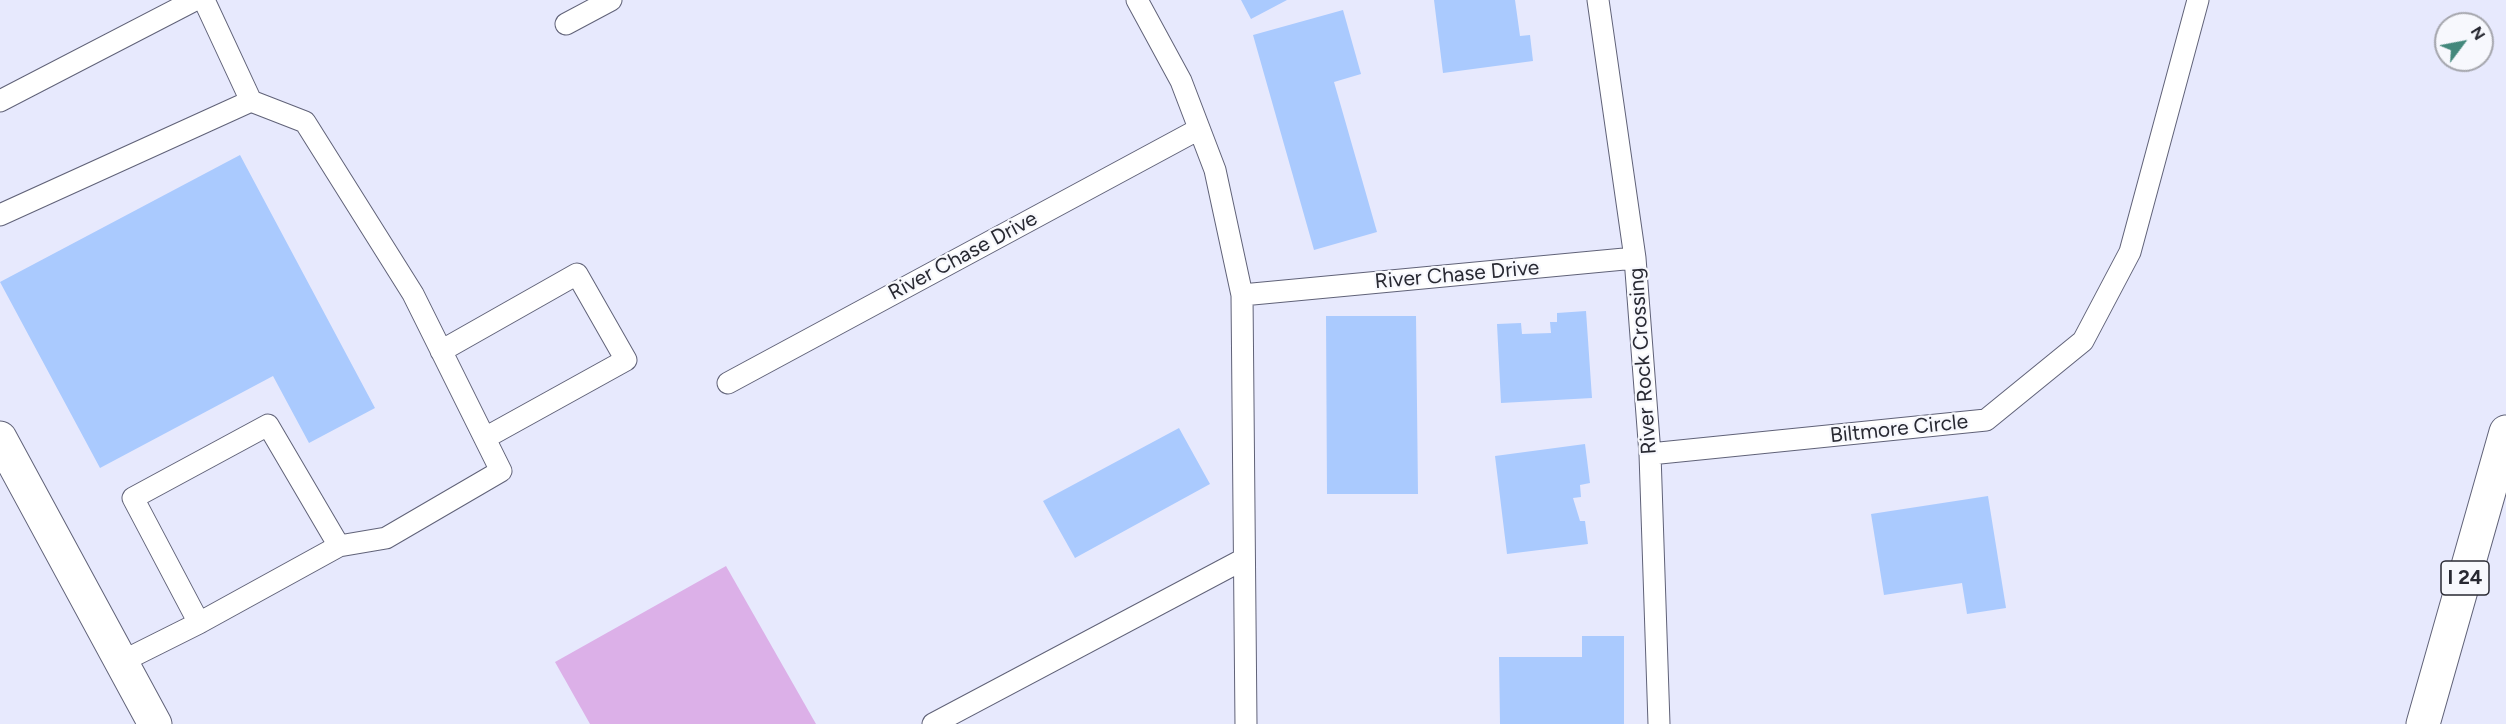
<!DOCTYPE html>
<style>
body{margin:0}
#map{position:relative;width:2506px;height:724px;overflow:hidden;background:#e7e9fd;font-family:Figtree,sans-serif}
canvas{display:block}
.north{position:absolute;left:2434px;top:12px;width:60px;height:60px;box-sizing:border-box;background:#f7f8fd;border:2px solid #a4a5ac;border-radius:50%;rotate:58deg;font-size:16px;font-weight:700;line-height:24px;text-align:center;color:#282932}
.north::after{content:'';display:block;margin:auto;width:21px;height:27px;background:#43887c;clip-path:polygon(50% 0,100% 100%,50% 72%,0 100%)}
</style>
<div id="map">
<canvas width="2506" height="724"></canvas>
<div class="north">N</div>
</div>
<script>
const c = document.querySelector('canvas').getContext('2d');
c.lineJoin = 'round';
function fillPath(path, color) {
  c.fillStyle = color;
  c.fill(path, 'evenodd');
}
function toPath(rows) {
  const path = new Path2D();
  for (const r of rows) {
    path.moveTo(r[0], r[1]);
    for (let i = 2; i < r.length; i += 2) path.lineTo(r[i], r[i + 1]);
  }
  return path;
}
function stroke(path, color, width, dash) {
  c.strokeStyle = color;
  c.lineWidth = width;
  c.lineCap = dash ? 'butt' : 'round';
  c.setLineDash(dash || []);
  c.stroke(path);
}
function write(font, color, halo, rows, align = 'center') {
  c.font = font + ' Figtree,sans-serif';
  c.lineWidth = 4.5;
  c.setLineDash([]);
  c.textBaseline = 'middle';
  c.strokeStyle = halo;
  c.fillStyle = color;
  for (const [text, x, y, turn = 0] of rows) {
    c.save();
    c.translate(x, y);
    c.rotate((+turn || 0) * Math.PI / 180);
    c.textAlign = isNaN(turn) ? turn : align;
    if (halo) c.strokeText(text, 0, 0);
    c.fillText(text, 0, 0);
    c.restore();
  }
}
const green = toPath([
 [726,566,816,724,590,724,555,662]
]);
const building = toPath([
 [1241,0,1287,0,1251,19],
 [1434,0,1515,0,1520,36,1530,35,1533,61,1443,73],
 [1343,10,1361,74,1334,82,1377,232,1314,250,1253,35],
 [240,155,375,408,309,443,273,376,100,468,0,282],
 [1586,311,1592,398,1501,403,1497,324,1521,323,1522,334,1551,333,1550,322,1557,322,1557,313],
 [1326,316,1416,316,1418,494,1327,494],
 [1179,428,1210,484,1075,558,1043,501],
 [1585,444,1590,483,1580,485,1581,497,1573,498,1580,521,1585,521,1588,544,1507,554,1495,456],
 [1988,496,2006,608,1967,614,1962,583,1884,595,1871,514],
 [1582,636,1624,636,1624,724,1500,724,1499,657,1582,657]
]);
const service = toPath([
 [1137,0,1181,81,1215,170,1242,295],
 [1598,0,1635,258,1650,454,1659,724],
 [566,24,611,0],
 [0,101,195,0],
 [0,215,251,101,204,0],
 [441,351,577,274,626,360,485,438],
 [728,383,1199,129],
 [1650,454,1986,420,2083,341,2130,252,2198,0],
 [199,623,339,546],
 [121,662,199,623,133,498,268,425,339,546,386,538,501,471,413,294,305,122,251,101],
 [933,724,1244,559],
 [1246,724,1242,295,1635,258]
]);
const minor = toPath([
 [0,438,155,724]
]);
const motorway = toPath([
 [2423,724,2506,432]
]);
const shields = [
 [2465,578,48]
];
const shieldNames = [
 ["I 24",2465,578]
];
const streetNames = [
 ["River Chase Drive",963,256,-28],
 ["River Chase Drive",1457,275,-5],
 ["River Rock Crossing",1643,361,-94],
 ["Biltmore Circle",1899,429,-6]
];
fillPath(green, '#dcb0e8');
fillPath(building, '#aacafe');
stroke(service, '#606278', 23);
stroke(minor, '#606278', 35);
stroke(motorway, '#606278', 35);
stroke(service, '#fff', 21);
stroke(minor, '#fff', 33);
stroke(motorway, '#fff', 33);
for (const [x, y, w] of shields) {
  const box = new Path2D();
  box.roundRect(x - w / 2, y - 17, w, 34, 4.5);
  c.fillStyle = '#f7f8fd';
  c.fill(box);
  stroke(box, '#282932', 1.5);
}
write('bold 20px', '#282932', null, shieldNames);
write('21px', '#282932', '#f7f8fd', streetNames);
</script>
